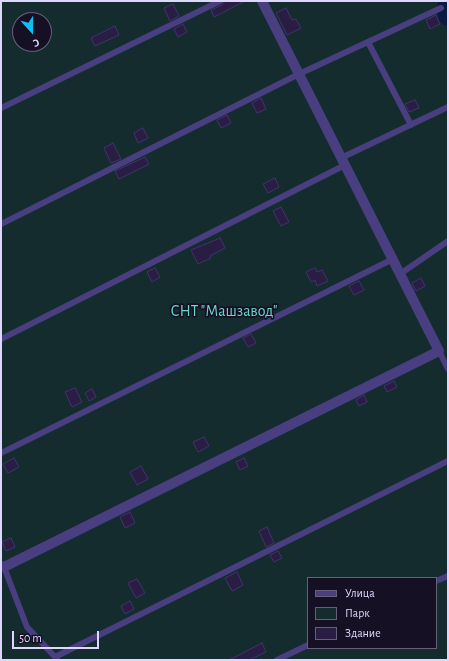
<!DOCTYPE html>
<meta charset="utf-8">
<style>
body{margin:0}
#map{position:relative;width:449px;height:661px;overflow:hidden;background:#161024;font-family:"Alegreya Sans",sans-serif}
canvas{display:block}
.frame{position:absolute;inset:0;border:2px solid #dfd6fd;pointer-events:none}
.legend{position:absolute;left:307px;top:577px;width:130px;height:72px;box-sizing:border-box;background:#161024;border:1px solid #665f7b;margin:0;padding:5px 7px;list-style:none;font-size:12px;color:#dfd6fd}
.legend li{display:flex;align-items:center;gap:8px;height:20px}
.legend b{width:20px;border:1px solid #665f7b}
.north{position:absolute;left:12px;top:12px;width:40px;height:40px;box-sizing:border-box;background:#161024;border:1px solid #665f7b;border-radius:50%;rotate:159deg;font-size:11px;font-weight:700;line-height:16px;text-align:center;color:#dfd6fd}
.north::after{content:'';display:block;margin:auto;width:14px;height:18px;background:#0ec0f0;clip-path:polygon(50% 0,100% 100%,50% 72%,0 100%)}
.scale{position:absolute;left:12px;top:631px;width:87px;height:18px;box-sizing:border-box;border:2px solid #dfd6fd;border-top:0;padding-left:5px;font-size:12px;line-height:14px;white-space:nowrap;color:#dfd6fd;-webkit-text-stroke:3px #161024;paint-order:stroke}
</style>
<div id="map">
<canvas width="449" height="661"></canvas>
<div class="frame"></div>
<ul class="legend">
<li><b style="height:5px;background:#483e80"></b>Улица</li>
<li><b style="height:11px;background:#142c2e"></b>Парк</li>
<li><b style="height:11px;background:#291d44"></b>Здание</li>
</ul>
<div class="north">С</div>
<div class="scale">50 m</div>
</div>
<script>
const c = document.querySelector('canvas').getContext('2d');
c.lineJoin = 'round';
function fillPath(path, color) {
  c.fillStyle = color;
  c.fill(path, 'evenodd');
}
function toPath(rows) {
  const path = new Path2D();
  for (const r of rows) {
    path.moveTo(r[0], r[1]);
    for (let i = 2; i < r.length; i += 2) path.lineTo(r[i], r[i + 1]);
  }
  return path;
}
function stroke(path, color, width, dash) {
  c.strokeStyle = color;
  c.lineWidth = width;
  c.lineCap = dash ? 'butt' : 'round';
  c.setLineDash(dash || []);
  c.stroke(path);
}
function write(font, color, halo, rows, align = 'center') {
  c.font = font + ' "Alegreya Sans",sans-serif';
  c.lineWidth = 3.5;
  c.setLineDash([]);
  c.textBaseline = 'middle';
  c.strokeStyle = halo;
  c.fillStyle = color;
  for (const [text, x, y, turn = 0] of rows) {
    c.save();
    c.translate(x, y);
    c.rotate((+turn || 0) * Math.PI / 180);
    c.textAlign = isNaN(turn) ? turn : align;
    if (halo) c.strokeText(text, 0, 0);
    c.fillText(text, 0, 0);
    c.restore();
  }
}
const green = toPath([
 [1,1,444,1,444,11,448,30,448,660,1,660],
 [20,20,44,20,44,44,20,44],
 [308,578,436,578,436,648,308,648]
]);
const river = toPath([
 [448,1,448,15]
]);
const building = toPath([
 [224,1,245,1,214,17,211,10,222,5,224,1],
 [173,4,179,16,170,21,164,8,173,4],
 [286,8,292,20,296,19,301,28,287,35,276,13,286,8],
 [436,15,440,24,430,29,426,20,436,15],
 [183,24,187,32,178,37,174,29,183,24],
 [115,26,119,35,95,46,91,38,115,26],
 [261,98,266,109,257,113,252,103,261,98],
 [415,100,419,108,409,112,405,104,415,100],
 [227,115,231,123,221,128,217,120,227,115],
 [143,128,148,138,138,143,134,133,143,128],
 [113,143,121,159,111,163,104,148,113,143],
 [145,157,149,164,119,179,115,171,145,157],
 [275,178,279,187,268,193,263,184,275,178],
 [281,207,289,222,281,226,273,211,281,207],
 [220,238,225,248,210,256,211,258,198,264,191,250,220,238],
 [155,268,160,277,152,282,147,272,155,268],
 [315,268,317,272,322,270,328,281,317,286,315,280,311,282,306,272,315,268],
 [421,278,425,286,416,291,412,283,421,278],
 [359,281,364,290,354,295,349,286,359,281],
 [251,334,256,343,248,347,243,338,251,334],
 [394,381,397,387,387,392,384,386,394,381],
 [75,388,82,402,72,407,65,392,75,388],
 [92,389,96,397,89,401,85,393,92,389],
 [364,395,367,402,359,406,356,400,364,395],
 [204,437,209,446,198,452,193,442,204,437],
 [14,458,19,467,8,473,3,464,14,458],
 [244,458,248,466,240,470,236,462,244,458],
 [141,466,148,479,137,485,130,472,141,466],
 [130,512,135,523,125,528,120,517,130,512],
 [267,527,274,543,266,547,259,531,267,527],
 [11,538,15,547,6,551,2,542,11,538],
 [278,551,282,558,274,562,270,555,278,551],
 [237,572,243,585,232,591,225,578,237,572],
 [137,579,145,593,136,598,128,583,137,579],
 [130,601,134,609,125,614,121,606,130,601],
 [262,643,266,652,249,660,229,660,262,643]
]);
const lane = toPath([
 [368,42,411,125],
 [1,108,220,1],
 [341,158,448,107],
 [1,224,299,74,441,8],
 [400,274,448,241],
 [1,339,345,165],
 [439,351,448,369],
 [1,453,393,259],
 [4,567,27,627,57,659],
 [436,581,448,576],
 [55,657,448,461],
 [277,660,308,645]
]);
const street = toPath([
 [1,566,4,567,439,351,262,1]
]);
const parkNames = [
 ["СНТ \"Машзавод\"",224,311]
];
fillPath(green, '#142c2e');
stroke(river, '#0d1a40', 21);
fillPath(building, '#291d44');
stroke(building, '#44316f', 1);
stroke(lane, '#483e80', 6);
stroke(street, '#483e80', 10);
write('16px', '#66d9c9', '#161024', parkNames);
</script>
